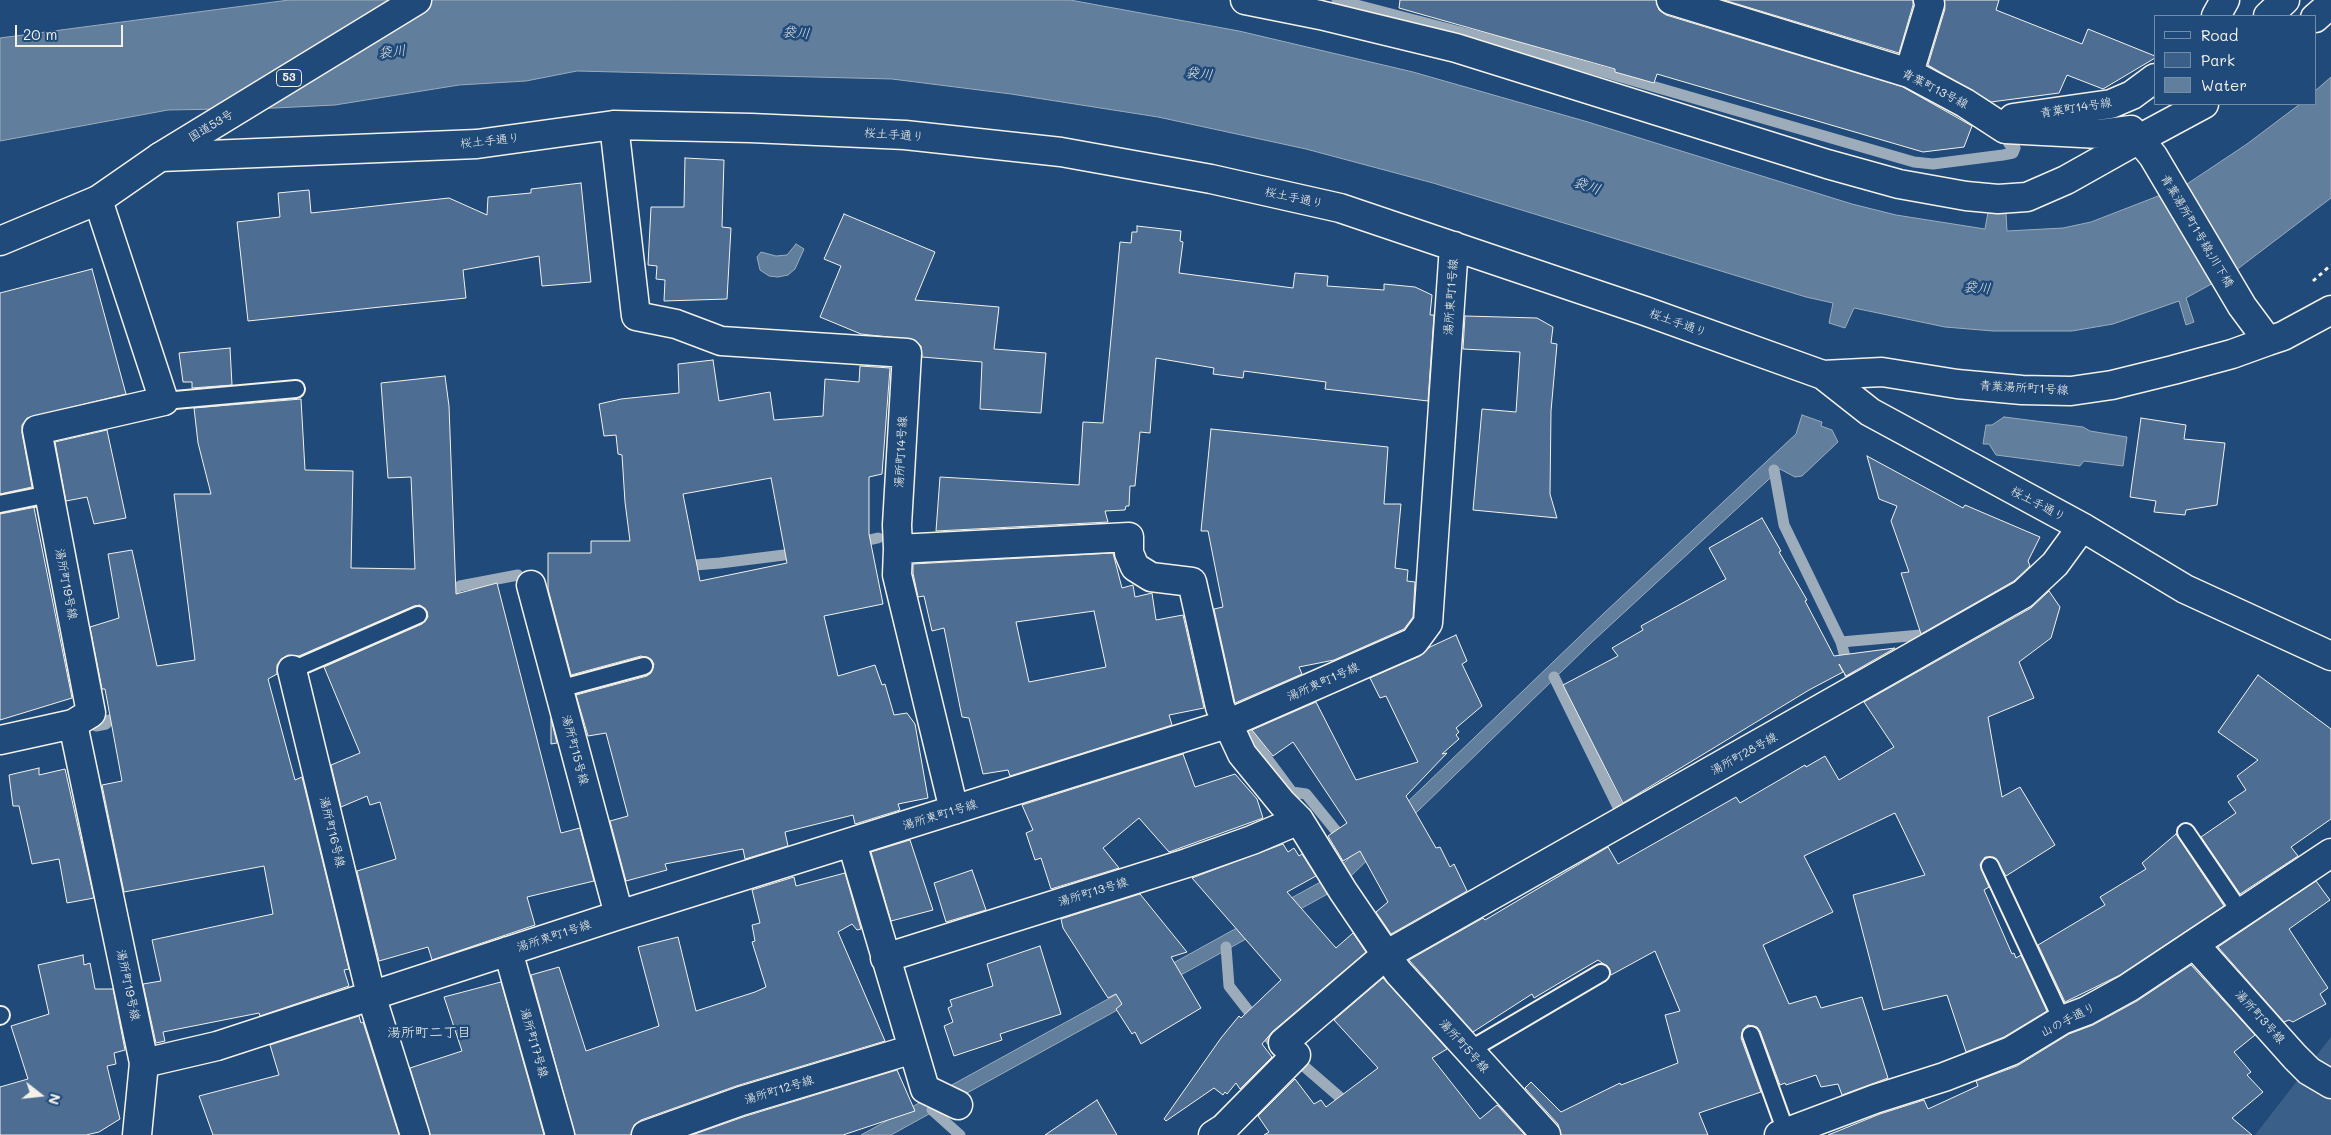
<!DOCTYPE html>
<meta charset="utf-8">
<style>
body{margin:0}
#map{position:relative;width:2331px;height:1135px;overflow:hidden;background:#1f4a7a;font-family:Mali,sans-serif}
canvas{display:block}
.legend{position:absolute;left:2154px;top:15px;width:162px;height:90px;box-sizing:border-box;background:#1f4a7a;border:1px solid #748da6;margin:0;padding:6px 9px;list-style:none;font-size:15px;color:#f4f1e8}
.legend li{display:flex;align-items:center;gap:10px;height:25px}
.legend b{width:25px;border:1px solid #748da6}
.north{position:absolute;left:15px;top:1070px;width:50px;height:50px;-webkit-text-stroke:4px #1f4a7a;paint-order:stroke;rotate:106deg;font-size:14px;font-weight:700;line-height:20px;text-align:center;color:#f4f1e8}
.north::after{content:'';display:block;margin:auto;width:18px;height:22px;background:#f4f1e8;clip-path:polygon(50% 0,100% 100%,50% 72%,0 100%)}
.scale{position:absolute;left:15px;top:25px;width:108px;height:22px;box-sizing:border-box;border:2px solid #f4f1e8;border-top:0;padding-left:6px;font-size:15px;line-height:18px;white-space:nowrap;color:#f4f1e8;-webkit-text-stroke:4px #1f4a7a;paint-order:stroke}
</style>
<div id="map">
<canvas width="2331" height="1135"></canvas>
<ul class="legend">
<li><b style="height:6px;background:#1f4a7a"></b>Road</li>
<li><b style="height:14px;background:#3a5f88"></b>Park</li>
<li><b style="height:14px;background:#627e9d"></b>Water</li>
</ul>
<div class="north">N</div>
<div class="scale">20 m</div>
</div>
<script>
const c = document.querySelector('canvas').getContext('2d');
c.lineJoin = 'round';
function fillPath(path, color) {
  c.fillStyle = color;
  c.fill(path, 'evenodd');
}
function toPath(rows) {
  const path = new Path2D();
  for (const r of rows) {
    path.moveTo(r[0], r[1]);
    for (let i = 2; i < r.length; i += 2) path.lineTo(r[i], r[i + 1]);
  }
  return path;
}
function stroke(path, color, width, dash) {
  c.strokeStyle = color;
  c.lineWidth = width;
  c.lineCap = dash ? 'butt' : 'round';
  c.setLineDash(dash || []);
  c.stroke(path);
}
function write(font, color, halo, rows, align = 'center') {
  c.font = font + ' Mali,"Klee One",sans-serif';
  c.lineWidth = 5;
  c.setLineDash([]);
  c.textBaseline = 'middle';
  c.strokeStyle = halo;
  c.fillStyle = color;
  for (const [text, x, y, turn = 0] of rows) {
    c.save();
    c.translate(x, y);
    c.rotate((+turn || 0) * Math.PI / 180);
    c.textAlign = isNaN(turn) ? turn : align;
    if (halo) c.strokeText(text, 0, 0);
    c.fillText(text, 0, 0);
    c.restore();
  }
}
const green = toPath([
 [2331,1037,2331,1135,2255,1135]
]);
const water = toPath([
 [289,0,1070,0,1239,31,1413,72,1588,122,1852,204,1896,215,1985,229,1988,212,2006,213,2007,231,2063,228,2091,222,2184,186,2247,144,2300,104,2315,104,2315,91,2331,77,2331,198,2235,271,2186,298,2194,322,2186,325,2179,301,2113,324,2072,331,1993,331,1945,327,1854,308,1845,328,1829,323,1833,303,1806,297,1433,183,1306,149,1158,117,1011,94,892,79,577,71,526,81,459,85,335,105,275,108,168,110,0,141,0,38,289,0],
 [796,244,804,249,795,269,788,275,778,277,769,276,760,270,757,257,761,252,776,256,787,255,796,244],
 [1802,415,1822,422,1821,426,1832,430,1838,442,1802,476,1795,477,1780,469,1592,642,1350,877,1333,891,891,1135,861,1135,1324,880,1346,861,1603,614,1796,434,1802,415],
 [2004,417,2083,427,2090,431,2127,437,2123,466,2084,461,2080,466,1996,455,1989,444,1983,444,1986,425,1992,425,2004,417]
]);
const stream = toPath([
 [1337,0,1507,44,1914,162,1933,164,2003,155,2013,153,2015,148,2009,144],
 [1774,470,1784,525,1841,642,1851,679],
 [855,543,878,538],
 [682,566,720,563,800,553],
 [444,595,460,586,518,575],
 [1841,642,1921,635],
 [1554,677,1620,811],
 [96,726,106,724,105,721,125,717],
 [1243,726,1292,792,1306,794,1345,842],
 [1226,947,1229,986,1278,1049],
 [1291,1058,1298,1061,1350,1106],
 [932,1110,960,1135]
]);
const building = toPath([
 [1400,0,1656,0,1659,10,1666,15,1903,87,1972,126,1964,147,1923,152,1657,74,1654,83,1615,72,1615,69,1399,8,1400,0],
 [1724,0,1913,0,1913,5,1899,53,1724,0],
 [1944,0,1999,0,1996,10,2082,44,2088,29,2155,56,2155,58,2103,89,2067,75,2059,93,1991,102,1928,65,1945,9,1944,0],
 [685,158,724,160,722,227,731,228,727,299,664,301,665,280,656,279,657,266,648,265,651,207,684,207,685,158],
 [581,183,591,282,542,286,539,256,463,270,466,298,248,321,237,222,280,217,278,193,309,190,311,213,449,198,487,215,488,197,531,193,531,189,581,183],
 [844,214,935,252,915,300,999,307,994,349,1046,353,1041,413,980,409,982,362,922,357,921,346,915,340,861,334,820,317,841,266,824,259,844,214],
 [1137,226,1181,231,1180,241,1183,242,1179,273,1293,288,1295,273,1328,276,1327,286,1384,290,1384,284,1415,287,1432,295,1430,315,1434,315,1428,401,1325,389,1326,382,1244,371,1243,378,1213,374,1214,368,1156,358,1150,433,1140,432,1135,486,1130,486,1129,506,1126,506,1125,510,1105,511,1108,522,936,531,940,477,1079,485,1083,422,1103,423,1120,242,1131,243,1132,232,1137,232,1137,226],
 [92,269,126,394,27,418,22,425,22,433,32,487,0,494,0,293,92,269],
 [1465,316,1537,318,1553,327,1551,343,1557,344,1551,411,1550,494,1557,518,1473,510,1482,409,1516,412,1520,352,1463,349,1465,316],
 [230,348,232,385,192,388,192,382,183,382,179,353,230,348],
 [713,360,719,401,770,392,774,420,823,416,825,379,859,382,860,366,890,368,882,474,869,477,869,534,883,604,824,616,838,676,875,665,882,685,885,684,894,715,907,713,915,724,928,798,898,804,900,810,855,824,853,815,785,832,788,846,745,859,743,849,665,864,667,870,626,881,610,821,628,816,606,733,588,736,576,695,647,676,651,673,654,664,651,659,641,656,571,675,548,589,548,553,591,553,591,541,630,541,625,502,622,455,618,454,616,435,604,436,599,404,621,399,679,393,678,364,713,360],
 [771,478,787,563,700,581,683,494,771,478],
 [445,376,449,406,456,594,497,583,561,833,580,828,594,881,527,897,535,925,432,960,428,947,379,961,357,871,396,859,380,802,370,805,367,796,341,807,331,765,360,753,324,667,422,624,428,617,427,611,420,605,414,606,299,656,288,655,281,659,277,665,277,674,268,679,295,780,302,777,349,969,344,970,349,986,260,1016,259,1013,163,1032,165,1041,156,1043,143,984,161,981,152,940,273,914,264,866,124,892,102,785,122,781,105,689,102,689,90,627,119,618,108,554,132,550,157,666,195,660,174,494,211,494,198,443,194,408,301,399,305,470,353,471,351,568,415,569,411,477,388,478,381,383,445,376],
 [2141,418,2186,425,2184,439,2225,443,2217,505,2186,510,2185,515,2154,512,2156,501,2130,497,2141,418],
 [1211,429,1388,447,1384,504,1401,504,1395,568,1408,570,1407,581,1415,582,1413,617,1404,629,1334,660,1299,667,1302,674,1235,703,1214,609,1223,607,1208,531,1201,531,1211,429],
 [107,430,126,518,94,524,87,497,66,501,55,442,107,430],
 [1867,456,1963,508,1965,505,2040,537,2028,561,2030,566,2014,581,1921,634,1901,573,1909,572,1891,521,1897,506,1879,499,1867,456],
 [36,507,34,508,72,698,0,720,0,514,36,507],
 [1762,518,1781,551,1779,552,1807,600,1805,601,1834,656,1895,648,1846,676,1839,664,1843,672,1809,690,1623,803,1563,685,1618,656,1612,648,1643,630,1641,626,1726,579,1709,548,1762,518],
 [1113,553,1122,588,1133,585,1135,597,1152,593,1156,620,1183,615,1204,708,1169,715,1172,725,1010,776,1008,770,983,774,969,718,962,717,944,628,932,631,924,596,918,597,913,573,913,564,1113,553],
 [1094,611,1106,667,1029,682,1016,622,1094,611],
 [2049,591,2060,607,2051,638,2019,662,2034,698,1988,717,2002,797,2020,787,2055,845,2006,876,1995,858,1985,857,1980,865,1989,887,1984,890,2012,954,2014,953,2016,958,2021,955,2047,1011,2004,1037,1966,1052,1947,995,1883,1010,1853,895,1925,875,1895,813,1804,856,1833,912,1763,945,1789,1004,1816,996,1821,1008,1862,997,1888,1078,1842,1095,1838,1084,1821,1087,1816,1075,1786,1085,1785,1083,1780,1085,1760,1031,1757,1027,1748,1025,1743,1029,1741,1038,1761,1092,1699,1113,1708,1135,1561,1135,1558,1124,1525,1088,1531,1082,1561,1112,1620,1083,1621,1085,1678,1063,1665,1015,1680,1011,1655,951,1611,975,1609,968,1598,960,1534,998,1532,994,1473,1032,1409,960,1483,918,1485,920,1608,847,1618,864,1736,797,1740,803,1805,765,1806,767,1825,756,1839,780,1894,747,1864,702,2031,608,2049,591],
 [1456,635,1467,661,1462,664,1482,706,1456,728,1459,732,1456,735,1459,739,1442,754,1447,753,1406,796,1436,848,1440,847,1450,867,1454,864,1467,891,1391,934,1376,912,1388,902,1360,851,1343,861,1328,836,1347,823,1293,742,1273,756,1252,730,1316,702,1356,780,1418,762,1386,696,1380,698,1370,678,1420,656,1430,647,1456,635],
 [2258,675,2331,729,2331,819,2291,847,2298,856,2240,894,2201,837,2236,813,2228,802,2246,790,2237,776,2258,760,2218,732,2258,675],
 [551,719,557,743,551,744,551,719],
 [1183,754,1195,787,1235,774,1257,799,1263,818,1169,852,1139,818,1103,848,1119,868,1051,889,1041,858,1035,860,1026,833,1033,830,1022,805,1183,754],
 [39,768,39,775,65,769,94,898,67,903,59,859,32,864,19,806,13,806,9,775,39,768],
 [2176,834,2224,906,2120,975,2065,1002,2038,945,2105,905,2100,897,2146,869,2142,863,2176,834],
 [910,840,933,910,891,921,871,852,910,840],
 [1283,844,1288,852,1294,848,1299,856,1302,854,1316,876,1287,892,1336,948,1353,933,1366,952,1273,1031,1262,1044,1272,1057,1240,1089,1236,1083,1227,1094,1225,1092,1223,1095,1214,1088,1166,1121,1164,1119,1221,1038,1239,1016,1241,1018,1281,980,1192,878,1283,844],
 [972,870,986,910,946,922,934,883,972,870],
 [845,873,861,929,857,930,852,924,838,932,885,1041,736,1086,641,1120,634,1125,631,1135,575,1135,531,975,559,967,586,1051,659,1026,638,947,678,937,696,1011,755,992,766,987,752,942,755,941,752,925,760,923,752,890,794,877,796,886,845,873],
 [2316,881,2330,900,2289,929,2328,988,2320,994,2326,1004,2293,1022,2289,1020,2284,1022,2218,947,2316,881],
 [1140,894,1187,952,1171,957,1201,1008,1141,1044,1135,1032,1132,1034,1116,1009,1122,1004,1116,994,1108,998,1063,928,1061,919,1140,894],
 [1040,946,1061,1014,1000,1034,1002,1040,954,1056,944,1026,953,1022,948,1008,952,1006,950,1000,993,986,987,964,1040,946],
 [83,955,84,965,90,963,95,989,113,989,125,1050,114,1053,116,1064,107,1066,120,1119,99,1132,86,1135,0,1135,0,1087,28,1079,11,1026,49,1014,38,965,83,955],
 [2191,965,2255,1035,2234,1052,2251,1072,2247,1075,2263,1092,2232,1118,2252,1135,1828,1135,1880,1114,1924,1100,1928,1109,1978,1086,1976,1081,2017,1066,2069,1034,2093,1025,2137,1001,2191,965],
 [1383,978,1447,1049,1432,1058,1480,1119,1497,1105,1525,1135,1264,1135,1269,1132,1258,1116,1295,1079,1314,1104,1321,1100,1326,1107,1378,1068,1334,1020,1383,978],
 [501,982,544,1135,430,1135,410,1068,462,1051,444,997,501,982],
 [359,1016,361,1023,363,1022,399,1135,213,1135,199,1096,279,1075,270,1045,359,1016],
 [897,1070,915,1111,843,1135,692,1135,746,1116,897,1070],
 [1097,1100,1117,1135,1045,1135,1097,1100]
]);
const path = toPath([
 [2313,281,2331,265]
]);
const lane = toPath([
 [164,401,296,389],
 [0,504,49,494],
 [292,670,418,615],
 [559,689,644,666],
 [2186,832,2241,913],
 [1990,866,2062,1020],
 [0,1016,1,1015],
 [1751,1035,1786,1132],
 [1468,1051,1601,973]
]);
const street = toPath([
 [1245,0,1320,15,1456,48,1827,164,1899,184,1966,196,1998,199,2027,197,2066,180,2139,139,2131,130,2100,134,2005,129,1965,103,1909,73,1671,0],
 [2216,16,2225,0],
 [2268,16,2285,0],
 [2315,18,2331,4],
 [1909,73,1930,4,1928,0],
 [2013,118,2111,104,2132,95,2155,78],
 [614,125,636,316,676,324,721,341,907,353,897,525,898,549,1129,537,1129,553,1135,567,1151,577,1192,582,1220,707,1242,754,1282,803,1299,820,1343,891,1398,972,1546,1135],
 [160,157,477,144,614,125,751,128,905,135,1061,152,1211,179,1340,208,1645,311,1823,375,1870,412,2082,527,2185,589,2331,656],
 [98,200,164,401,37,430,91,713,73,724,144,1063],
 [2268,341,2283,336,2331,310],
 [1823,375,1882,372,1957,384,2022,390,2071,391,2112,385,2173,370,2232,354,2268,341,2242,306,2153,156,2139,139,2204,104],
 [898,549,897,575,954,810],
 [531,585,619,915],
 [292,670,371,995,415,1135],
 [0,740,73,724],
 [852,843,925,1089,958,1105],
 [2194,944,2295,1057,2309,1071,2331,1084],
 [508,951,560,1135],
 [885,958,1187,863,1252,840,1299,820],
 [137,1135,144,1063,217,1046,619,915,1227,724,1414,642,1428,623,1454,246],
 [646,1135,741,1101,913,1049],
 [1213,1135,1224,1128,1296,1055,1283,1043,1386,955,2023,594,2055,564,2082,527],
 [1779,1135,1875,1099,1944,1077,2011,1051,2062,1020,2086,1011,2128,988,2331,853]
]);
const highway = toPath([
 [0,241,98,200,160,157,417,0]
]);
const shields = [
 [289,78,25]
];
const shieldNames = [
 ["53",289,78]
];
const streetNames = [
 ["青葉町13号線",1935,89,27],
 ["青葉町14号線",2076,108,-9],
 ["国道53号",211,126,-31],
 ["桜土手通り",894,135,4],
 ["桜土手通り",490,141,-6],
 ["桜土手通り",1294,198,12],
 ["青葉湯所町1号線;川下橋",2197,231,59],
 ["湯所東町1号線",1451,297,-86],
 ["桜土手通り",1678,323,20],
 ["青葉湯所町1号線",2024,388,3],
 ["湯所町14号線",901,452,-87],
 ["桜土手通り",2038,504,28],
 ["湯所町19号線",66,584,79],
 ["湯所東町1号線",1323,682,-24],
 ["湯所町15号線",575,750,75],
 ["湯所町28号線",1744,754,-29],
 ["湯所東町1号線",940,815,-17],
 ["湯所町16号線",332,832,76],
 ["湯所町13号線",1093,892,-17],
 ["湯所東町1号線",554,936,-18],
 ["湯所町19号線",128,985,78],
 ["湯所町3号線",2260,1017,48],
 ["山の手通り",2068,1020,-27],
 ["湯所町17号線",534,1043,74],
 ["湯所町5号線",1464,1046,48],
 ["湯所町12号線",779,1090,-17]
];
const waterNames = [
 ["袋川",796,33,5],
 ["袋川",392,52,-6],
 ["袋川",1199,74,6],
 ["袋川",1587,186,19],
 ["袋川",1977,288,5]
];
const neighbourhoodNames = [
 ["湯所町二丁目",429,1033]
];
fillPath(green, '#3a5f88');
fillPath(water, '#627e9d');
stroke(water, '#9cacbb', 1);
stroke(stream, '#9cacbb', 11);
fillPath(building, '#4d6e92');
stroke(building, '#f4f1e8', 1);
stroke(lane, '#f4f1e8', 20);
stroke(street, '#f4f1e8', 31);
stroke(highway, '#f4f1e8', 31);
stroke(path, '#f4f1e8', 3, [4, 4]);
stroke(lane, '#1f4a7a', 16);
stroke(street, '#1f4a7a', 28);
stroke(highway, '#1f4a7a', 28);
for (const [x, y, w] of shields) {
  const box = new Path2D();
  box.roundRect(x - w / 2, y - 8.5, w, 17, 4);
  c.fillStyle = '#1f4a7a';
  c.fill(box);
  stroke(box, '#f4f1e8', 1);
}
write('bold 11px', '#f4f1e8', null, shieldNames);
write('12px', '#f4f1e8', '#1f4a7a', streetNames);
write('italic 14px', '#dee0dd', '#1f4a7a', waterNames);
write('14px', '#f4f1e8', '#1f4a7a', neighbourhoodNames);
</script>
